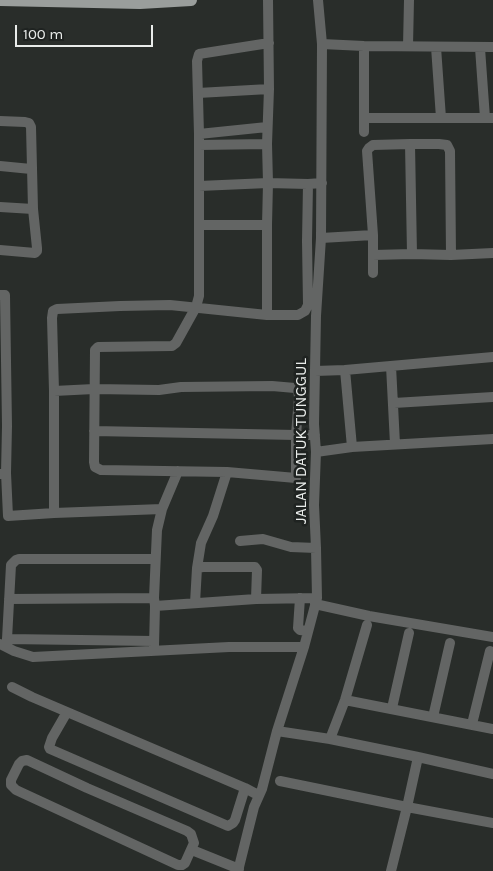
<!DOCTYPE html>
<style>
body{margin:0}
#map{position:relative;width:493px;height:871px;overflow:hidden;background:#292d2a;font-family:Karla,sans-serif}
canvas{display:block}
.scale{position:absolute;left:15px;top:25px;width:138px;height:22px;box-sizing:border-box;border:2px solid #e9ecea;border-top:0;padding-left:6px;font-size:15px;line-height:18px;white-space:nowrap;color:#e9ecea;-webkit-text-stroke:4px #1f2321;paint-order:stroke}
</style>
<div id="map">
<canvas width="493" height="871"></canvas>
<div class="scale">100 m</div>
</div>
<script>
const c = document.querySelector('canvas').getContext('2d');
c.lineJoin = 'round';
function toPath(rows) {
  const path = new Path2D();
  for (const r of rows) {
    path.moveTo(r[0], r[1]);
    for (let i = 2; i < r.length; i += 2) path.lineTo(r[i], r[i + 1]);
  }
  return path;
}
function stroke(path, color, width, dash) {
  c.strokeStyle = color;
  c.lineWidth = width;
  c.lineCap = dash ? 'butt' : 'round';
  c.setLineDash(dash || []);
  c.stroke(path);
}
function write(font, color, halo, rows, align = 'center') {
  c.font = font + ' Karla,sans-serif';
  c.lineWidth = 5;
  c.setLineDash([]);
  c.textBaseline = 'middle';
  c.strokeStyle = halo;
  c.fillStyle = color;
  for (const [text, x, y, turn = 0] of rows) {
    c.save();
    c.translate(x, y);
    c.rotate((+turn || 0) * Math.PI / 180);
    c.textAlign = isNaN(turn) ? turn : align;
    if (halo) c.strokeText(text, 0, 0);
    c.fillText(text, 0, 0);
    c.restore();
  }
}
const street = toPath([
 [322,44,364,46,493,47],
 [364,46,364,118,493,118],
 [408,46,409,0],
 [436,47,441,118],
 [480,48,485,118],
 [198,93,269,89],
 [0,121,25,122,29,123,31,127,33,209,37,248,37,251,35,253,0,250],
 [364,132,364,118],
 [199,134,267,127],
 [410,144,412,254],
 [199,145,267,144],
 [0,166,31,169],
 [199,186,268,183,308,184],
 [0,207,33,209],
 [199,225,267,225],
 [373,235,367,151,369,148,373,145,410,144,439,144,447,145,450,151,451,255],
 [321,238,373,235,373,255,412,254,451,255,493,253],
 [373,255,373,273],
 [0,295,5,295,7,426,6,473,0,474],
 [267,315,267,225,268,183,267,144,269,89,268,0],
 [391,366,395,444],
 [345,370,352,447,493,439],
 [315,371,345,370,493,357],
 [54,391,94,389,159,390,181,387,272,386,295,388,298,390,299,397,296,435,315,435],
 [394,403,493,397],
 [94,431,296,435,296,478,227,472,101,470,95,467,94,462,95,350,98,347,172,346,176,343,196,307,199,296,199,134,197,61,199,54,269,43],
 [316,452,352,447],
 [6,473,8,516,54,513,162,509],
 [54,513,54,391,52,318,53,311,57,309,120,306,170,305,267,315,298,315,305,311,308,305,307,241,308,184,322,183],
 [240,541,263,539,291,547,316,548],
 [197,568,201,543,213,516,227,472],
 [300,598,298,628,300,630,308,631],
 [9,599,154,598],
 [195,603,197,568,203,567,255,567,257,570,256,599],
 [315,604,369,616,493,637],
 [155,606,256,599,317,598],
 [154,641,7,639,11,565,16,560,19,559,155,559],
 [0,644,14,651,33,657,229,647,304,647],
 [154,646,155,606,154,598,157,530,162,509,178,471],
 [12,687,32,697,245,788,258,795],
 [345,700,493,729],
 [392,708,409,633],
 [67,712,52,738,49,747,50,749,228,826,233,823,235,820,245,788],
 [433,717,450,643],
 [472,724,490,651],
 [277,731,330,739,418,757,493,774],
 [330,739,345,700,367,625],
 [418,757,407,807,493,823],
 [27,760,87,788,187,831,191,834,194,843,185,863,182,865,178,865,16,790,11,785,11,780,19,764,22,761,27,760],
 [280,781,407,807,391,871],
 [192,850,239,869],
 [238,871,254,807,262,789,277,731,304,647,317,598,316,548,314,505,316,452,314,424,316,316,321,238,322,44,318,0]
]);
const primary = toPath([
 [0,0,140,3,191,0]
]);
const streetNames = [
 ["JALAN DATUK TUNGGUL",301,441,-90]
];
stroke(street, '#636564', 10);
stroke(primary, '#9a9e9c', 12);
write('16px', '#e9ecea', '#1f2321', streetNames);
</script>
